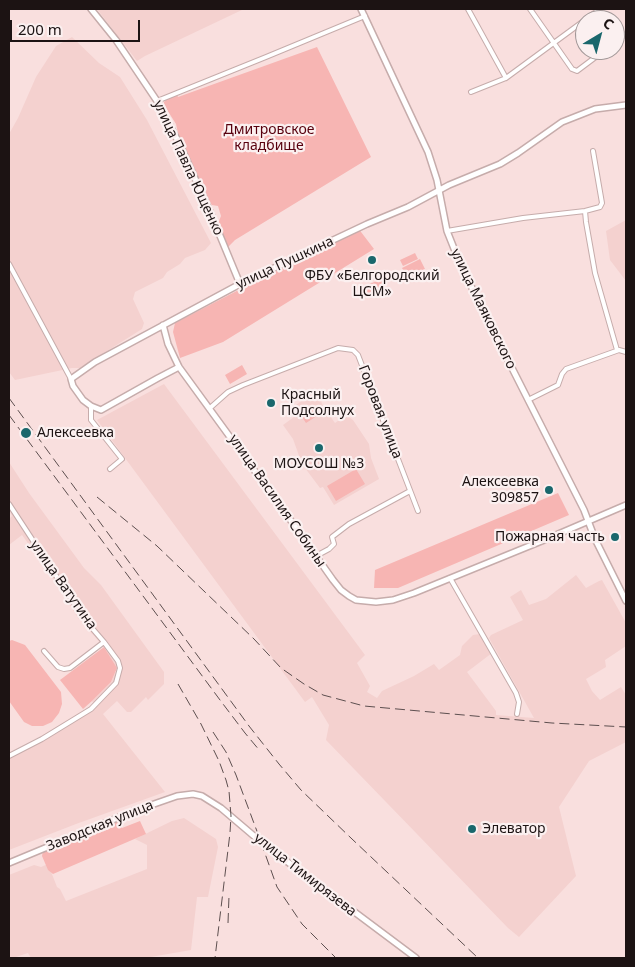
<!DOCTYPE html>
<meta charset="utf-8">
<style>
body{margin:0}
#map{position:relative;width:635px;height:967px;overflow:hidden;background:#f9dfde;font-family:"Noto Sans",sans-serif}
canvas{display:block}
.frame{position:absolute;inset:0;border:10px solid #1c1313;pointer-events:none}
.north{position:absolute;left:575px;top:10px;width:50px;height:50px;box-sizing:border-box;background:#fbf0f0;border:1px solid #a29898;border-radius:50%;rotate:37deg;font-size:14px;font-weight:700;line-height:20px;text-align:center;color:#1c1313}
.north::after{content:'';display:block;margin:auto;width:18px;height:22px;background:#1a676c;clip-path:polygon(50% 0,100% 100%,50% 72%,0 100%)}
.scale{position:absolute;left:10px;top:20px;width:130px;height:22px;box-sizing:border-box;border:2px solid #1c1313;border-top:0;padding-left:6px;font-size:15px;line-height:18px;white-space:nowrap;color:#1c1313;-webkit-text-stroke:4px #fbf0f0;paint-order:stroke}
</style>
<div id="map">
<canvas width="635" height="967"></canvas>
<div class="frame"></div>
<div class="north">С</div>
<div class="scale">200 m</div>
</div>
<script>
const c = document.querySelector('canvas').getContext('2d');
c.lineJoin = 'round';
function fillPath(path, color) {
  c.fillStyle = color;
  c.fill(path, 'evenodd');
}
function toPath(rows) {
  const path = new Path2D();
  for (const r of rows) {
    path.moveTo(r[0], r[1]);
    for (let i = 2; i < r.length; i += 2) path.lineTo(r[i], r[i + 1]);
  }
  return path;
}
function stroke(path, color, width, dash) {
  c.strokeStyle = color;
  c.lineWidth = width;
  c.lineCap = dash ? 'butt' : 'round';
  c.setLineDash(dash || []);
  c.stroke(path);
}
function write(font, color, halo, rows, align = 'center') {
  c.font = font + ' "Noto Sans",sans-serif';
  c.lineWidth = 4.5;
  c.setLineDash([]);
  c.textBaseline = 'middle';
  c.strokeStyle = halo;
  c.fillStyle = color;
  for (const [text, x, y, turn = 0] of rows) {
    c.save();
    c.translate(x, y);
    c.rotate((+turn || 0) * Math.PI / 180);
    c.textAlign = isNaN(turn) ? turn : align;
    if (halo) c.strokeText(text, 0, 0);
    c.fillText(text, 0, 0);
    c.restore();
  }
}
const built = toPath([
 [97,9,244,9,145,56,137,61],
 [72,37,99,63,120,77,147,120,211,243,205,250,185,258,180,264,167,272,163,278,135,292,133,299,144,323,142,329,80,368,72,368,15,380,9,372,9,134,18,118,36,77,56,46],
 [626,220,626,281,610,260,606,231],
 [164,384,365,655,357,663,370,686,367,692,377,698,382,691,414,676,434,664,439,670,460,655,462,646,473,635,480,634,492,653,467,672,496,711,496,715,534,718,489,638,491,635,523,620,510,597,521,590,529,605,546,599,576,575,586,588,599,581,602,580,626,623,626,646,605,660,606,667,586,679,592,691,600,700,621,687,626,695,625,716,626,742,589,761,559,807,576,876,519,937,508,928,326,740,329,725,312,697,305,702,97,420],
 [317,392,323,406,335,423,346,415,353,420,369,444,371,458,379,479,334,505,323,487,320,488,302,464,293,439,283,425,294,417,295,414,296,405,309,395],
 [9,462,29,493,84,568,101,585,164,672,164,684,148,700,146,697,131,712,127,712,117,701,103,714,165,792,76,824,9,850,9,757,42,738,41,736,94,704,92,701,111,682,117,669,104,647,78,618,44,565,22,535,9,545,9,519,12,516,9,510],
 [184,818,216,839,218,847,208,897,197,897,191,950,145,958,31,958,28,953,13,958,9,958,9,875,34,865,41,867,48,864,57,887,60,889,66,901,147,869,147,845,135,839,172,821]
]);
const green = toPath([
 [317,47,371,157,235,240,228,247,219,225,219,221,221,216,218,206,212,205,207,199,178,133,176,124,164,105,164,102,166,100,177,94,178,97],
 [358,228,374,249,223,342,180,358,173,332,175,323],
 [415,253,418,259,403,266,400,260],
 [420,259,425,269,407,277,402,268],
 [381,279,386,288,368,297,363,287],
 [242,365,247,374,230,384,225,375],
 [313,405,320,414,306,423,300,414],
 [356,469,365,484,336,501,327,486],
 [558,493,569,515,398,588,374,588,375,570],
 [12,640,25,645,61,692,62,704,59,713,52,722,43,726,32,726,24,722,9,701,9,641],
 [104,647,117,668,111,682,92,701,83,709,60,680],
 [118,820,122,828,140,821,146,834,53,874,48,870,42,856,43,851]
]);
const street = toPath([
 [468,9,506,78],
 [530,9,572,69,577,71,605,50],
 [615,42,626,34],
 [471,92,506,78,600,9],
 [157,101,266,57,365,16],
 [585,211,586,222,595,273,617,350],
 [447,231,523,218,585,211,600,207,602,203,593,151],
 [9,264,71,379],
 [528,400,558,385,562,374,566,369,619,350,626,352],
 [91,406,91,420,122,459,110,469],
 [210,408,228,392,243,385,338,348,353,350,358,355,418,511],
 [9,504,85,620,104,642,118,661,120,668,116,683,91,709,42,739,9,756],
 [316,556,329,549,334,544,332,537,349,524,410,491],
 [450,578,516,693,519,702,517,714],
 [44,651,58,667,64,669,70,668,104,642]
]);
const secondary = toPath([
 [91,9,116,40,157,101,179,143,211,214,240,284],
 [361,9,428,152,437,180,447,231,457,256,479,303,584,510,595,539,626,601],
 [163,325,168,344,179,367,297,529,333,580,341,590,349,596,356,600,376,602,393,600,414,593,549,538,626,505],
 [179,367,158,378,101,410,91,406,83,400,73,386,71,379,95,362,240,284,367,224,408,207,449,185,500,164,518,153,562,122,595,109,626,105],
 [9,863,134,811,177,796,193,794,202,796,221,808,261,842,416,958]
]);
const rail = toPath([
 [9,398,249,726,279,764,301,790,352,839,478,958],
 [9,415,220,700,245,733,260,751],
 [97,497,157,546,254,639,281,668,304,684,323,695,364,706,552,723,626,727],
 [178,684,201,724,219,761,226,780,229,791,231,816,230,833,215,958],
 [213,732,226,752,236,775,258,834,277,887,302,924,336,958],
 [228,923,229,896]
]);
const markers = [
 [372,260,5,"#1a676c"],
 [271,403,5,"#1a676c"],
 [26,433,6,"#1a676c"],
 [319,448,5,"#1a676c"],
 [549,490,5,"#1a676c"],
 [615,537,5,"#1a676c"],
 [472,829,5,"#1a676c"]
];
const parkNames = [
 ["Дмитровское",269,130],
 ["кладбище",269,146]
];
const streetNames = [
 ["улица Павла Ющенко",188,168,65],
 ["улица Пушкина",285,263,-25],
 ["улица Маяковского",483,309,64],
 ["Горовая улица",380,412,69],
 ["улица Василия Собины",277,501,55],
 ["улица Ватутина",63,585,55],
 ["Заводская улица",100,826,-22],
 ["улица Тимирязева",305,875,38]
];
const poiNames = [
 ["ФБУ «Белгородский",372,276,"center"],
 ["ЦСМ»",372,292,"center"],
 ["Красный",281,395],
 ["Подсолнух",281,411],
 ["Алексеевка",37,433],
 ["МОУСОШ №3",319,464,"center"],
 ["Алексеевка",539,482,"right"],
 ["309857",539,498,"right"],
 ["Пожарная часть",605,537,"right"],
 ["Элеватор",482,829]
];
fillPath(built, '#f4d1cf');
fillPath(green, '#f7b5b3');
stroke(street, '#c6acab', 6);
stroke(secondary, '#c6acab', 8);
stroke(street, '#fff', 4);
stroke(secondary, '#fff', 5);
stroke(rail, '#5d4f4f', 1, [10, 5]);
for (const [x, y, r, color] of markers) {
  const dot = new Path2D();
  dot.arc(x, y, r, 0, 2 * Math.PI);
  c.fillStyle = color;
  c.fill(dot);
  stroke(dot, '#fbf0f0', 2);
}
write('14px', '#58000e', '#fbf0f0', parkNames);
write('14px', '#1c1313', '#fbf0f0', streetNames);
write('14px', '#1c1313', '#fbf0f0', poiNames, 'left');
</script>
